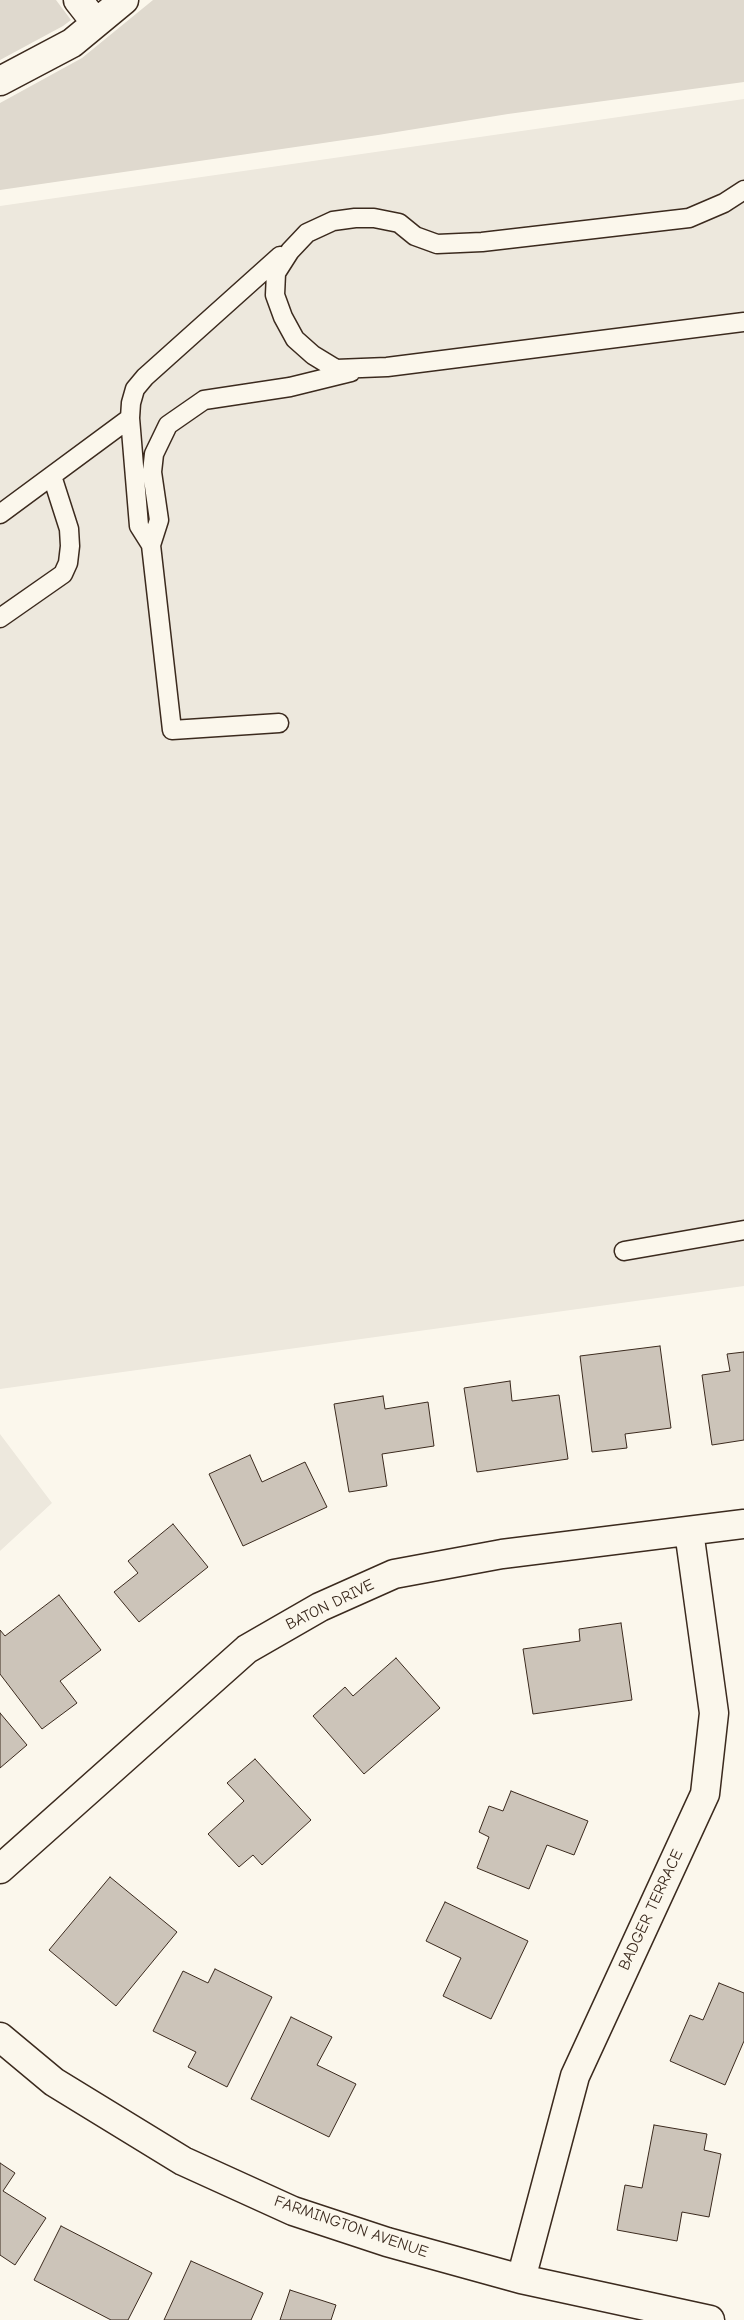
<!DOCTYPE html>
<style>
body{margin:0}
canvas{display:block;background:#fbf7ec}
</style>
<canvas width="744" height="2320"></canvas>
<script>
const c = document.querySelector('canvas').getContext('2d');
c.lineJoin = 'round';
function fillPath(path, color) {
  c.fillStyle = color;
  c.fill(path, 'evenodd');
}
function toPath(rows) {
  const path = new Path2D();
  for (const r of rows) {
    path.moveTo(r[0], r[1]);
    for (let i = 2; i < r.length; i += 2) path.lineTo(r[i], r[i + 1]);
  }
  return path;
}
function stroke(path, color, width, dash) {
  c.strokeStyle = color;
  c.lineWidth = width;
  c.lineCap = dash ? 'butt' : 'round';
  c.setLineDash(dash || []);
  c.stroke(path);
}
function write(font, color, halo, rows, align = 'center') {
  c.font = font + ' "Comic Neue",sans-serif';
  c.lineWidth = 4;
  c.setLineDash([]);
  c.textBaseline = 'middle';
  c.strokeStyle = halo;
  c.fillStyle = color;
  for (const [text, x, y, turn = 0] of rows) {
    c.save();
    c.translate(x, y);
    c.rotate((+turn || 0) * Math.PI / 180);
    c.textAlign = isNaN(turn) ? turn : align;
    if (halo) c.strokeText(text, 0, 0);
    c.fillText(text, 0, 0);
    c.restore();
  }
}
const built = toPath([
 [744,99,744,1286,0,1389,0,206],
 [0,1434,52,1503,0,1551]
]);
const green = toPath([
 [0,0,56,0,71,20,63,26,0,60],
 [153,0,744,0,744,82,508,114,378,135,0,190,0,103,82,58]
]);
const building = toPath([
 [660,1346,671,1428,625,1434,627,1448,592,1452,580,1356,660,1346],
 [744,1352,744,1440,712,1445,702,1375,730,1371,727,1354,744,1352],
 [510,1381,512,1401,559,1395,568,1459,477,1472,464,1388,510,1381],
 [383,1396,385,1409,428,1402,434,1446,382,1454,387,1486,349,1492,334,1404,383,1396],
 [250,1455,262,1482,305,1462,327,1507,243,1546,209,1474,250,1455],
 [173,1524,208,1567,139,1622,114,1592,138,1573,128,1561,173,1524],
 [59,1595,101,1650,60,1681,77,1703,42,1729,0,1674,0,1630,5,1636,59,1595],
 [621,1623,632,1700,533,1714,523,1649,580,1641,579,1629,621,1623],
 [396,1658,440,1708,364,1774,313,1716,345,1687,353,1696,396,1658],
 [0,1713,27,1745,0,1768,0,1713],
 [255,1759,311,1820,262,1865,253,1855,239,1867,208,1834,244,1801,227,1783,255,1759],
 [511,1791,588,1821,574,1855,547,1845,529,1889,477,1868,489,1837,479,1832,489,1806,503,1811,511,1791],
 [110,1877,177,1932,116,2006,49,1950,110,1877],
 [445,1902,528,1941,491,2019,443,1996,461,1958,426,1941,445,1902],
 [215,1969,272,1997,227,2087,188,2067,196,2052,153,2031,183,1971,208,1983,215,1969],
 [719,1983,744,1993,744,2041,725,2085,670,2061,690,2015,703,2020,719,1983],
 [291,2017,332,2037,317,2065,356,2084,329,2137,251,2099,291,2017],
 [654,2125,707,2134,704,2150,721,2154,709,2217,682,2212,677,2241,617,2230,625,2185,642,2188,654,2125],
 [0,2163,15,2173,3,2191,46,2218,15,2265,0,2255,0,2163],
 [61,2226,152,2273,128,2320,111,2320,34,2280,61,2226],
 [191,2261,263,2293,251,2320,164,2320,191,2261],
 [290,2290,336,2305,331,2320,280,2320,290,2290]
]);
const service = toPath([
 [744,190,724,203,689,218,482,242,437,244,415,236,399,223,374,218,355,218,333,221,307,233,290,251,276,273,275,295,283,317,295,339,313,355,336,369,387,367,744,322],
 [280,256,145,377,135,389,131,403,130,418,139,526,151,545,159,520,152,472,154,454,168,425,204,400,290,387,351,372],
 [0,514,130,418],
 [151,545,172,730,279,723],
 [0,618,63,574,68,563,70,546,69,529,52,476],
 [624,1251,744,1230]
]);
const minor = toPath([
 [78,0,96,23],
 [0,81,72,43,124,0],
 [0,1869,247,1649,320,1607,394,1574,502,1554,744,1524],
 [0,2037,54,2082,183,2161,293,2211,387,2242,521,2279,710,2320],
 [521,2279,575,2076,705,1794,714,1713,689,1531]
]);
const streetNames = [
 ["BATON DRIVE",330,1605,-26],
 ["BADGER TERRACE",651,1910,-65],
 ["FARMINGTON AVENUE",351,2227,19]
];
fillPath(built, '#ede8dd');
fillPath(green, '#dfd9ce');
fillPath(building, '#ccc4b9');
stroke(building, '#3b2a1e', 1);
stroke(service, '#3b2a1e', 21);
stroke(minor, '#3b2a1e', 31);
stroke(service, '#fbf7ec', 18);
stroke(minor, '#fbf7ec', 28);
write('16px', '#3b2a1e', '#fbf7ec', streetNames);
</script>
